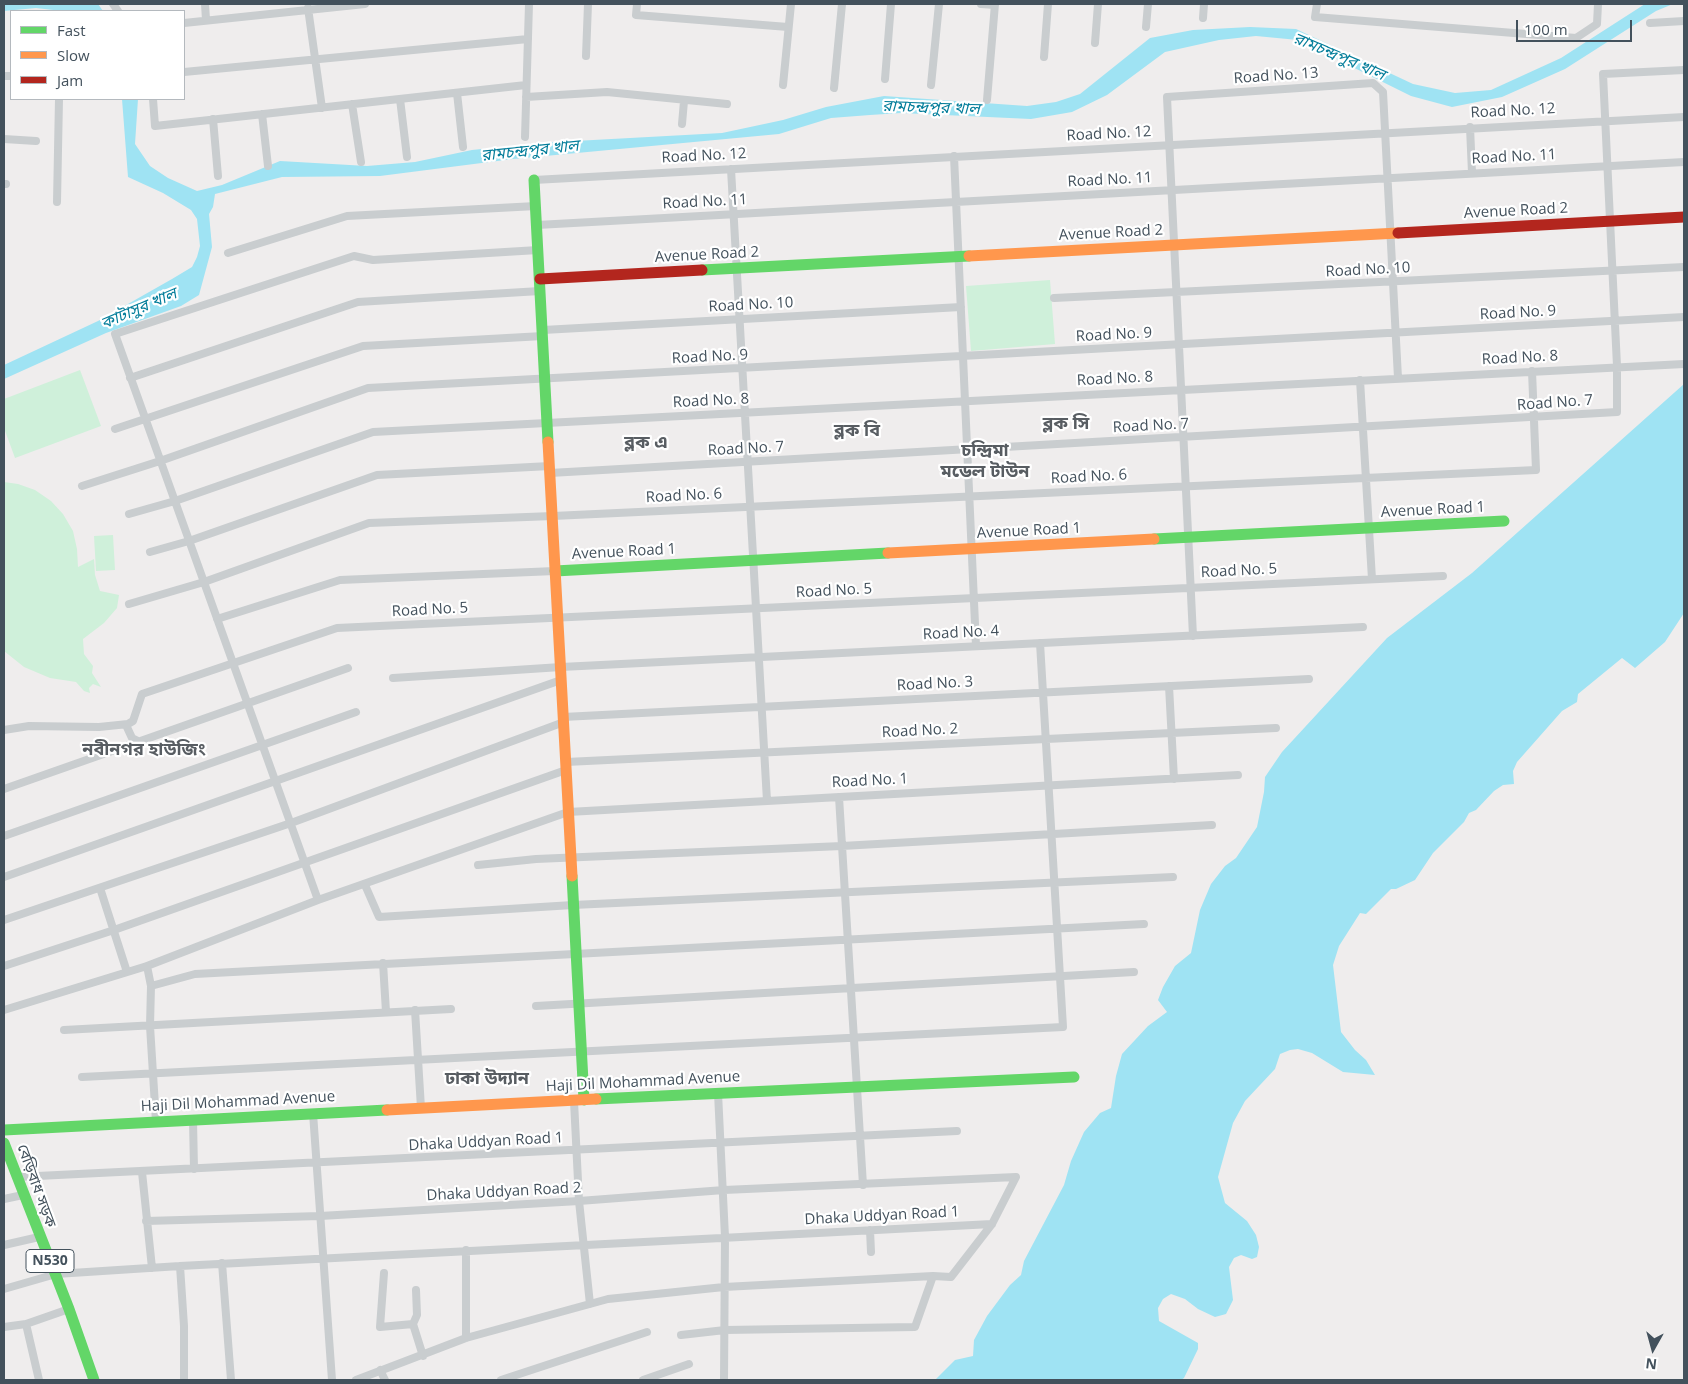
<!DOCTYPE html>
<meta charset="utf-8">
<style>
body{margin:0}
#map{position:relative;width:1688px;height:1384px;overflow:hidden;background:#efeded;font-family:"Open Sans",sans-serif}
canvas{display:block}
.frame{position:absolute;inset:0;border:5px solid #43515c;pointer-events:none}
.legend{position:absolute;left:10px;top:10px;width:175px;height:90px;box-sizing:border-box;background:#fff;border:1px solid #b4b9be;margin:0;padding:6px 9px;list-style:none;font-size:15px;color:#43515c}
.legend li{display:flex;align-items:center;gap:10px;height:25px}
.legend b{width:25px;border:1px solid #b4b9be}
.north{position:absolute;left:1628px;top:1324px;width:50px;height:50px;-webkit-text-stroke:4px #fff;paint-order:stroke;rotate:187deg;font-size:14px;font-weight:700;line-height:20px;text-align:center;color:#43515c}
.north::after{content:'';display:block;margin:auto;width:18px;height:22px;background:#43515c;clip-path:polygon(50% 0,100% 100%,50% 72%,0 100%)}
.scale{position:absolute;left:1516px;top:20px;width:116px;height:22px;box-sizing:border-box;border:2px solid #43515c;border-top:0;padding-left:6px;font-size:15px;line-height:18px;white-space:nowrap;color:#43515c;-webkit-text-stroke:4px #fff;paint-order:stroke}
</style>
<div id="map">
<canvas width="1688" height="1384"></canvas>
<div class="frame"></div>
<ul class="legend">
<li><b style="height:6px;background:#63d668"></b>Fast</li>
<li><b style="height:6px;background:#ff974d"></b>Slow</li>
<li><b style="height:6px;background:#b3261e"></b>Jam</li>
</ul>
<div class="north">N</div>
<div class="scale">100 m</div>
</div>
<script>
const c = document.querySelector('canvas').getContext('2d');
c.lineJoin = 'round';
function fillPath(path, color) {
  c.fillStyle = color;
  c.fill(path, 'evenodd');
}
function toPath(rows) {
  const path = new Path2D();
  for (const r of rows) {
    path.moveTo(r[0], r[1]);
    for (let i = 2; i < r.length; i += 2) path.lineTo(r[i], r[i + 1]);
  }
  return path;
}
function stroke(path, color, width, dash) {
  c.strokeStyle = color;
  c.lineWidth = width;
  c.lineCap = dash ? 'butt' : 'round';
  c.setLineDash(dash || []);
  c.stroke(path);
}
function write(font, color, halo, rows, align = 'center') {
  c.font = font + ' "Open Sans","Noto Sans Bengali",sans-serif';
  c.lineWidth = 4.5;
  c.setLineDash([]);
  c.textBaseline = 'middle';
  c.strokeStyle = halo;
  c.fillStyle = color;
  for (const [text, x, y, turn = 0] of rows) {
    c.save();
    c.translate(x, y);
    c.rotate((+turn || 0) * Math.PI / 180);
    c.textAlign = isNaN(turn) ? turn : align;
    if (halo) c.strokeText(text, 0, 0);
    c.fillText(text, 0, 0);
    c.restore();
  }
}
const green = toPath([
 [1050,280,1055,344,971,351,966,286],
 [80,370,101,426,15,458,4,428,4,399],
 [4,482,18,484,35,490,51,501,63,514,73,531,77,549,78,567,94,559,95,575,100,591,119,595,117,608,104,623,83,639,84,654,93,666,92,673,101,687,93,684,89,688,90,693,84,691,76,682,50,678,24,667,4,651],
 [113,535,115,570,96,571,94,536]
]);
const water = toPath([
 [4,4,98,4,103,11,62,11,36,8,4,11],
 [1645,4,1673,4,1656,11,1565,69,1502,97,1452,107,1411,96,1298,40,1256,36,1219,40,1165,52,1107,95,1072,112,1031,119,901,113,870,115,831,118,779,134,513,159,380,176,282,177,215,194,213,207,209,214,212,247,199,295,181,306,106,333,4,379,4,365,98,321,172,279,192,267,197,257,200,246,197,219,191,210,163,193,128,177,122,99,138,99,135,144,150,166,168,178,197,191,222,185,280,161,367,166,415,162,472,150,538,143,722,133,783,120,826,107,884,96,1027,106,1056,102,1080,94,1150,38,1193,30,1250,27,1296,29,1413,84,1455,93,1491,90,1561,58],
 [1684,384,1684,613,1665,642,1635,668,1622,658,1578,694,1577,702,1562,711,1517,762,1513,771,1514,784,1503,785,1494,791,1476,810,1469,813,1464,822,1433,853,1415,880,1396,889,1391,889,1366,914,1360,913,1339,946,1333,965,1341,1032,1355,1050,1366,1060,1375,1075,1343,1072,1312,1053,1298,1049,1290,1050,1280,1054,1275,1069,1245,1101,1233,1123,1218,1177,1225,1203,1247,1221,1256,1235,1259,1247,1257,1257,1252,1259,1241,1255,1234,1258,1229,1267,1233,1300,1226,1314,1215,1317,1198,1309,1185,1299,1171,1294,1163,1299,1158,1308,1159,1321,1198,1343,1198,1349,1184,1378,1181,1380,935,1380,955,1360,973,1356,974,1340,987,1316,1010,1285,1021,1275,1024,1261,1064,1185,1071,1161,1084,1132,1100,1113,1111,1108,1116,1076,1122,1054,1148,1026,1167,1012,1158,1000,1163,987,1175,966,1191,953,1200,910,1211,884,1225,866,1236,858,1257,827,1264,792,1265,777,1282,752,1387,638,1472,573]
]);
const street = toPath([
 [113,4,118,11],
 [205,4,206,20],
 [637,4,636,15,788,27],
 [981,4,995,5],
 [1317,4,1315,17,1576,38,1597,24,1598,4],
 [308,8,322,108],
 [1203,18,1204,4],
 [184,23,365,4],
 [1650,23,1684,21],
 [1146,27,1148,4],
 [1095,43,1098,4],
 [586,56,588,4],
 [1044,57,1048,4],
 [184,72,528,39],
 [4,76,11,76],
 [885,79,891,4],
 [783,85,791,4],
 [931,85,939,4],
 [834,88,842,4],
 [457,93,463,147],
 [526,97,607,92,727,104],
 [153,99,155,126,526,85],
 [400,99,407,157],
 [987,100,995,4],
 [352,104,361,162],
 [262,114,268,166],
 [213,119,218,176],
 [682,124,684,101],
 [1470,127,1472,173],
 [525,137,529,4],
 [4,139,36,141],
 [954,156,976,646],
 [731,169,767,801],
 [534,180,1684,117],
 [4,184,6,184],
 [57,202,59,99],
 [537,225,1684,162],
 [228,253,347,216,536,206],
 [1054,298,1684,267],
 [543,330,961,307],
 [130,378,358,302,540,291],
 [1360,380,1372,579],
 [115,429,363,346,543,336],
 [550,473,1617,412,1617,366,1603,74,1684,70],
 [82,486,160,461,368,388,1684,317],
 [129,514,175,501,373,432,1684,364],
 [150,552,189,541,377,475,550,466],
 [129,604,204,582,369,523,553,516,1536,470,1532,371],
 [217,619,340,580,555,571],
 [1193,636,1167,97,1373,83,1383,92,1398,378],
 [393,678,561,667,1363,627],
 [1169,686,1174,779],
 [563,717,1309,679],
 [126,725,132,738,138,741],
 [4,730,29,726,99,727,128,724,133,721,142,694,337,628,1443,576],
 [566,762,1276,728],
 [4,789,348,668],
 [839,797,863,1185],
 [4,836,356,712],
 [478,865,536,859,842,846,1212,825],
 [4,877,561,680],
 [365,885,379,917,573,905,1173,877],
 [100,888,127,972],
 [318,900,115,334,354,256,373,260,538,250],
 [4,920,291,823,564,722],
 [383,963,386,1012],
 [4,966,114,930,566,770],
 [147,966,151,986,150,1026,156,1122],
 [151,986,195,974,1144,924],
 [536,1006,1134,972],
 [4,1010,147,966,318,900,568,812,1238,775],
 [415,1010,421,1108],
 [64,1030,451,1009],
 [82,1077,1063,1027,1040,643],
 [718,1093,725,1237,724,1380],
 [574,1101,579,1201,590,1304],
 [313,1113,332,1380],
 [193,1120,194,1169],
 [142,1172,152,1268],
 [17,1177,957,1131],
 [4,1199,23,1195],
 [146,1221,320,1216,579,1201,724,1190,1016,1177,992,1224,951,1277,933,1276,724,1287,608,1299,466,1338,356,1380],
 [870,1230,871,1252],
 [4,1245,39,1237],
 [466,1250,466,1338],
 [222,1263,231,1380],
 [180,1266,184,1326,184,1380],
 [384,1273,380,1327,413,1324],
 [4,1289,56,1274,180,1266,992,1224],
 [416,1290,417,1315,413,1324,423,1356],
 [26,1324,39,1380],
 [4,1327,26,1324,69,1309],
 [681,1335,725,1330,915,1327,933,1276],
 [380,1370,385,1380],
 [501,1380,647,1332],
 [643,1380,689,1364]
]);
const fast = toPath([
 [534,180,548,442],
 [702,270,969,256],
 [1154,539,1504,521],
 [555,571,888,553],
 [572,876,584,1100],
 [596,1099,1074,1077],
 [4,1130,387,1110],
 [4,1143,69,1309,94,1380]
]);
const slow = toPath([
 [969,256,1398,233],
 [548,442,572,876],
 [888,553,1154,539],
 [387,1110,596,1099]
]);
const jam = toPath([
 [1398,233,1684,217],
 [540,279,702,270]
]);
const shields = [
 [50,1261,48]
];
const shieldNames = [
 ["N530",50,1261]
];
const streetNames = [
 ["Road No. 13",1276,76,-4],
 ["Road No. 12",1513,111,-3],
 ["Road No. 12",1109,134,-3],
 ["Road No. 12",704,156,-3],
 ["Road No. 11",1514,157,-3],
 ["Road No. 11",1110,180,-3],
 ["Road No. 11",705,202,-3],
 ["Avenue Road 2",1516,211,-3],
 ["Avenue Road 2",1111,233,-3],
 ["Avenue Road 2",707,255,-3],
 ["Road No. 10",1368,270,-3],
 ["Road No. 10",751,305,-3],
 ["Road No. 9",1518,313,-3],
 ["Road No. 9",1114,335,-3],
 ["Road No. 9",710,357,-3],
 ["Road No. 8",1520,358,-3],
 ["Road No. 8",1115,379,-3],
 ["Road No. 8",711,401,-3],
 ["Road No. 7",1555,403,-4],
 ["Road No. 7",1151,426,-3],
 ["Road No. 7",746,449,-3],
 ["Road No. 6",1089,477,-3],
 ["Road No. 6",684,496,-3],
 ["Avenue Road 1",1433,510,-3],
 ["Avenue Road 1",1029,531,-3],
 ["Avenue Road 1",624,552,-3],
 ["Road No. 5",1239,571,-3],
 ["Road No. 5",834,591,-3],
 ["Road No. 5",430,610,-3],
 ["Road No. 4",961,633,-3],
 ["Road No. 3",935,684,-3],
 ["Road No. 2",920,731,-3],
 ["Road No. 1",870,781,-3],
 ["Haji Dil Mohammad Avenue",643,1082,-3],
 ["Haji Dil Mohammad Avenue",238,1102,-3],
 ["Dhaka Uddyan Road 1",486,1142,-3],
 ["বেড়িবাধ সড়ক",36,1186,70],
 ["Dhaka Uddyan Road 2",504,1192,-3],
 ["Dhaka Uddyan Road 1",882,1216,-3]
];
const waterNames = [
 ["রামচন্দ্রপুর খাল",1339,57,23],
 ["রামচন্দ্রপুর খাল",931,108,2],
 ["রামচন্দ্রপুর খাল",530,151,-6],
 ["কাটাসুর খাল",139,309,-23]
];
const quarterNames = [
 ["ব্লক সি",1066,424],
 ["ব্লক বি",857,431],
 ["ব্লক এ",646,443],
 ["চন্দ্রিমা",985,451],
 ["মডেল টাউন",985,472],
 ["নবীনগর হাউজিং",144,750],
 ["ঢাকা উদ্যান",487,1079]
];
fillPath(green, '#cff0da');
fillPath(water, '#9fe3f3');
stroke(street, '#c9cdcf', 8);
stroke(fast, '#63d668', 11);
stroke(slow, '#ff974d', 11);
stroke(jam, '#b3261e', 11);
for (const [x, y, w] of shields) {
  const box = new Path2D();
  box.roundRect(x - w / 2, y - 11.5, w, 23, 4);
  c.fillStyle = '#fff';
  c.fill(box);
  stroke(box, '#43515c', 1);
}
write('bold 14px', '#43515c', null, shieldNames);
write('15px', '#43515c', '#fff', streetNames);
write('italic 16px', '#037d9a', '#fff', waterNames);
write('bold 18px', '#585d62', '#fff', quarterNames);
</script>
